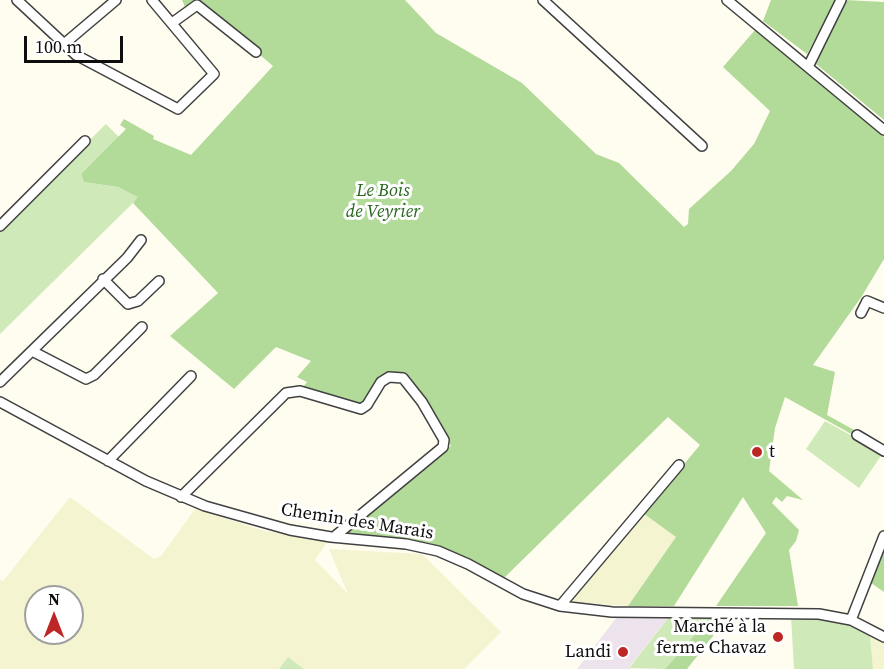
<!DOCTYPE html>
<meta charset="utf-8">
<style>
body{margin:0}
#map{position:relative;width:884px;height:669px;overflow:hidden;background:#fffdef;font-family:"Source Serif 4",serif}
canvas{display:block}
.north{position:absolute;left:24px;top:585px;width:60px;height:60px;box-sizing:border-box;background:#fff;border:2px solid #9f9f9f;border-radius:50%;rotate:0deg;font-size:16px;font-weight:700;line-height:24px;text-align:center;color:#0e0e0e}
.north::after{content:'';display:block;margin:auto;width:21px;height:27px;background:#bd2827;clip-path:polygon(50% 0,100% 100%,50% 72%,0 100%)}
.scale{position:absolute;left:24px;top:36px;width:99px;height:27px;box-sizing:border-box;border:3px solid #0e0e0e;border-top:0;padding-left:8px;font-size:18px;line-height:21px;white-space:nowrap;color:#0e0e0e;-webkit-text-stroke:4px #fff;paint-order:stroke}
</style>
<div id="map">
<canvas width="884" height="669"></canvas>
<div class="north">N</div>
<div class="scale">100 m</div>
</div>
<script>
const c = document.querySelector('canvas').getContext('2d');
c.lineJoin = 'round';
function fillPath(path, color) {
  c.fillStyle = color;
  c.fill(path, 'evenodd');
}
function toPath(rows) {
  const path = new Path2D();
  for (const r of rows) {
    path.moveTo(r[0], r[1]);
    for (let i = 2; i < r.length; i += 2) path.lineTo(r[i], r[i + 1]);
  }
  return path;
}
function stroke(path, color, width, dash) {
  c.strokeStyle = color;
  c.lineWidth = width;
  c.lineCap = dash ? 'butt' : 'round';
  c.setLineDash(dash || []);
  c.stroke(path);
}
function write(font, color, halo, rows, align = 'center') {
  c.font = font + ' "Source Serif 4",serif';
  c.lineWidth = 6;
  c.setLineDash([]);
  c.textBaseline = 'middle';
  c.strokeStyle = halo;
  c.fillStyle = color;
  for (const [text, x, y, turn = 0] of rows) {
    c.save();
    c.translate(x, y);
    c.rotate((+turn || 0) * Math.PI / 180);
    c.textAlign = isNaN(turn) ? turn : align;
    if (halo) c.strokeText(text, 0, 0);
    c.fillText(text, 0, 0);
    c.restore();
  }
}
const industrial = toPath([
 [617,617,669,617,629,667,631,669,577,669]
]);
const farmland = toPath([
 [70,497,154,559,161,556,195,509,265,531,328,541,315,560,348,594,329,549,422,554,501,632,464,669,304,669,288,657,279,669,0,669,0,580,3,581],
 [36,597,72,597,72,633,36,633],
 [643,513,677,537,628,606,569,602],
 [870,634,884,643,884,669,873,669]
]);
const green = toPath([
 [106,124,119,137,81,174,84,182,118,187,139,197,0,334,0,228],
 [825,421,883,453,859,488,806,449],
 [677,615,710,616,665,669,629,668,669,617],
 [791,616,836,620,861,629,870,634,873,669,794,669],
 [288,657,304,669,279,669]
]);
const forest = toPath([
 [182,0,405,0,436,33,522,83,596,154,619,163,684,227,688,224,689,209,731,171,754,144,770,111,723,67,755,30,884,137,884,259,862,296,813,365,835,372,827,415,856,431,853,435,785,397,775,428,769,471,803,500,787,496,782,502,776,497,772,503,799,530,796,541,789,550,798,606,716,606,766,533,743,497,674,606,628,606,676,537,643,513,700,445,668,417,504,578,467,557,429,543,345,534,407,478,451,446,410,377,406,373,391,374,364,402,357,405,303,387,307,382,297,377,311,361,276,347,234,389,170,336,218,293,133,203,138,197,118,187,84,182,81,174,126,129,120,125,124,119,154,136,153,139,191,155,273,66,197,1,185,7],
 [771,0,836,0,807,54,763,21],
 [845,0,884,2,884,120,816,64],
 [884,550,884,592,871,583],
 [712,618,717,631,687,669,665,669,708,619]
]);
const minor = toPath([
 [17,0,76,55,178,109,214,74,152,0],
 [543,0,702,146],
 [727,0,884,130],
 [172,23,197,5,256,52],
 [64,44,116,0],
 [808,67,841,0],
 [0,226,85,141],
 [103,279,128,304,138,301,159,281],
 [861,313,867,301,884,308],
 [32,351,86,379,94,375,142,327],
 [0,382,127,258,141,240],
 [0,402,146,481,205,506,290,530,331,537,406,544,438,551,468,564,523,594,560,606,612,612,819,614,851,620,884,637],
 [857,435,884,451],
 [108,461,191,376],
 [181,497,286,393,300,391,361,409,367,405,381,382,389,377,403,378,422,402,444,440,443,447,334,537],
 [560,606,679,465],
 [851,620,884,536]
]);
const markers = [
 [757,452,6,"#bd2827"],
 [778,637,6,"#bd2827"],
 [623,652,6,"#bd2827"]
];
const parkNames = [
 ["Le Bois",383,191],
 ["de Veyrier",383,212]
];
const poiNames = [
 ["t",769,452,"left"],
 ["Marché à la",766,627],
 ["ferme Chavaz",766,648],
 ["Landi",611,652]
];
const streetNames = [
 ["Chemin des Marais",357,522,9]
];
fillPath(industrial, '#ece3ed');
fillPath(farmland, '#f5f4d0');
fillPath(green, '#cfe9b9');
fillPath(forest, '#b2da99');
stroke(minor, '#414141', 12);
stroke(minor, '#fff', 9);
for (const [x, y, r, color] of markers) {
  const dot = new Path2D();
  dot.arc(x, y, r, 0, 2 * Math.PI);
  c.fillStyle = color;
  c.fill(dot);
  stroke(dot, '#fff', 2);
}
write('italic 18px', '#29661f', '#fff', parkNames);
write('18px', '#0e0e0e', '#fff', poiNames, 'right');
write('18px', '#0e0e0e', '#fff', streetNames);
</script>
